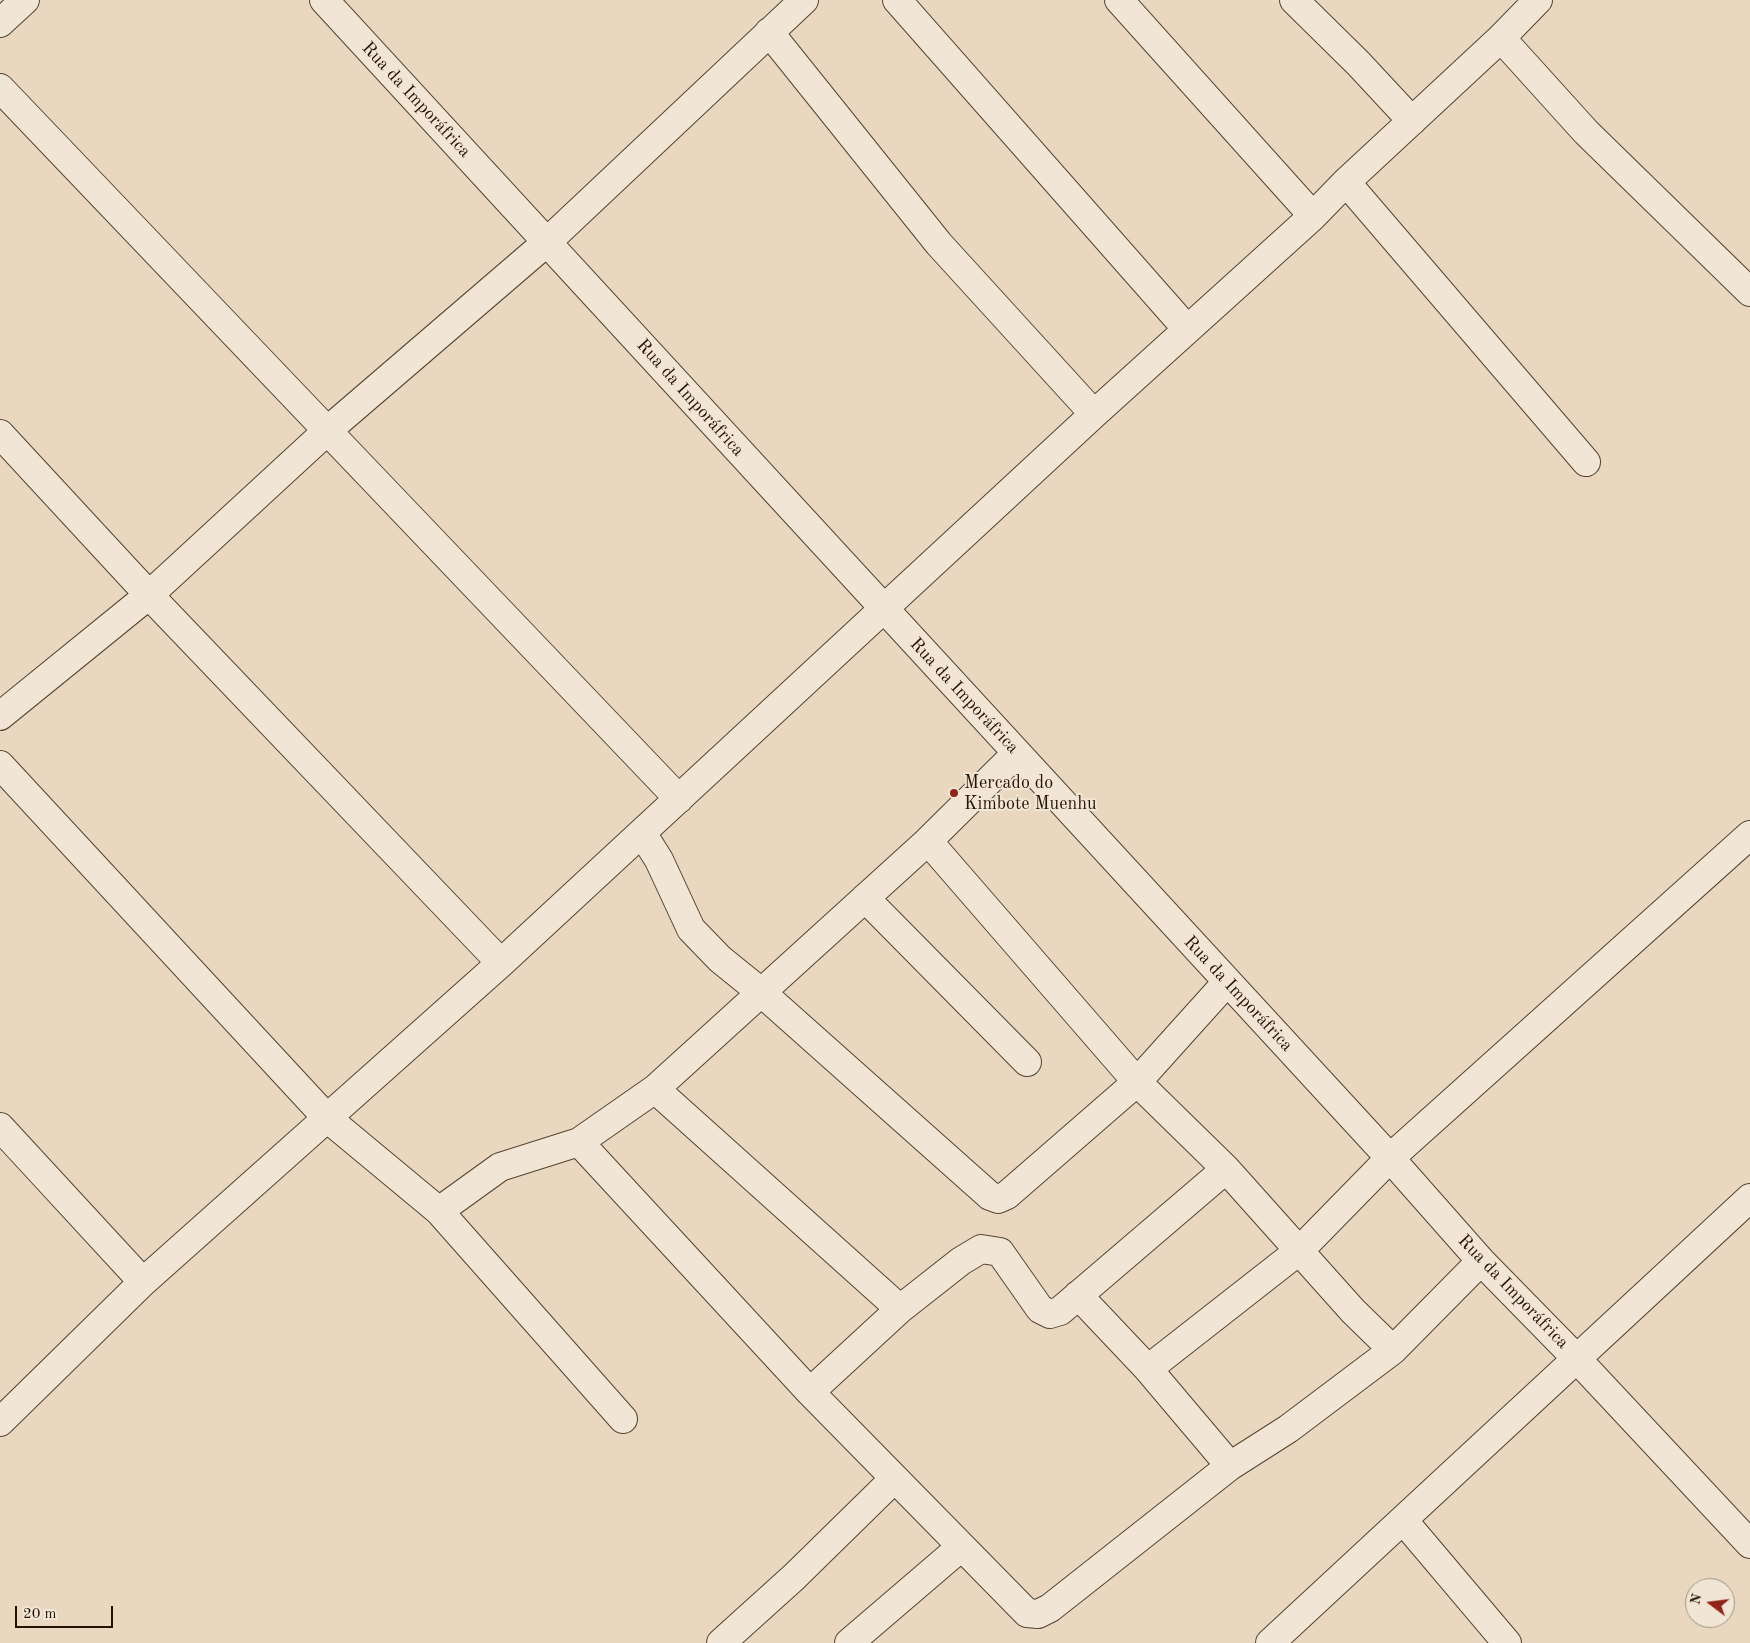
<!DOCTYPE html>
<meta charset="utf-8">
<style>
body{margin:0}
#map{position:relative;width:1750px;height:1643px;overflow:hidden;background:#e9d8bf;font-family:"Old Standard TT",serif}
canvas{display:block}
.north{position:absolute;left:1685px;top:1578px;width:50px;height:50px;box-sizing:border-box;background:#f1e6d5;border:1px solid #9f9281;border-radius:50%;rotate:285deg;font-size:14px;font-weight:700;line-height:20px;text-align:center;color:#241303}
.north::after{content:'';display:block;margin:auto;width:18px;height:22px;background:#8f2418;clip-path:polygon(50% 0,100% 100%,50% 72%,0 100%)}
.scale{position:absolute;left:15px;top:1606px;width:98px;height:22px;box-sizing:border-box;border:2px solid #241303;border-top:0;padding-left:6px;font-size:15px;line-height:18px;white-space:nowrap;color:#241303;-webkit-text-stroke:4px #f1e6d5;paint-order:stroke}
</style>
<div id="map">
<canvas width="1750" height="1643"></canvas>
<div class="north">N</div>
<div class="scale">20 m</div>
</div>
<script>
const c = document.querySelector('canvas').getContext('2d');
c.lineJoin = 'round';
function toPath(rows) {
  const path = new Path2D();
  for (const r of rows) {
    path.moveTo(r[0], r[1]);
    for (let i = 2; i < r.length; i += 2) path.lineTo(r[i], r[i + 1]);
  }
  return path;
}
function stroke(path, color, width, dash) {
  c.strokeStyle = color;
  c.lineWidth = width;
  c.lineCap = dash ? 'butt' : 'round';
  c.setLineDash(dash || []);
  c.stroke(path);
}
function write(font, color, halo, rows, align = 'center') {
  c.font = font + ' "Old Standard TT",serif';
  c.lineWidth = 4;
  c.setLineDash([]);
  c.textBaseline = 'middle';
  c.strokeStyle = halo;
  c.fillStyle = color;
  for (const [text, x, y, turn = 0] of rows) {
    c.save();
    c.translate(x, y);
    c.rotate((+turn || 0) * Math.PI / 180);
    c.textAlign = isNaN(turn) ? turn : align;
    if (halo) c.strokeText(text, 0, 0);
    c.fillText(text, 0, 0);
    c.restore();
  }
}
const minor = toPath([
 [324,0,1390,1158,1481,1261,1576,1358,1750,1544],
 [897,0,1187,329],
 [1119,0,1313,216],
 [1294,0,1358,63,1412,121],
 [0,23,25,0],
 [769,32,939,244,1094,414],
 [1501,38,1586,132,1750,292],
 [0,88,679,799],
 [1346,182,1586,462],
 [0,434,149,595,501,963],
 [0,716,149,595,327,431,547,242,804,0],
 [0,765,327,1118,439,1211,623,1419],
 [642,833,659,860,691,929,720,959,762,993,990,1196,998,1199,1007,1195,1137,1082,1227,982],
 [928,841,1137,1082,1226,1169,1353,1311,1393,1350],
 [865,898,1027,1062],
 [655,1089,900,1309],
 [0,1127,143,1282],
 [579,1142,810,1392,1027,1613,1038,1614,1050,1608,1230,1466,1288,1429,1393,1350,1481,1261],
 [439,1211,500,1167,579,1142,655,1089,928,841,1017,753],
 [1078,1295,1148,1369,1230,1466],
 [1148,1369,1300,1250,1390,1158,1750,835],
 [810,1392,900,1309,961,1261,981,1249,1000,1252,1040,1309,1050,1314,1060,1311,1226,1169],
 [0,1422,143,1282,501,963,1094,414,1313,216,1346,182,1501,38,1538,0],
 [1403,1520,1507,1643],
 [721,1643,794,1577,894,1479],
 [849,1643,961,1547],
 [1270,1643,1750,1198]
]);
const markers = [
 [954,793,5,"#8f2418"]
];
const streetNames = [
 ["Rua da Imporáfrica",416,100,47],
 ["Rua da Imporáfrica",690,398,48],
 ["Rua da Imporáfrica",964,696,47],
 ["Rua da Imporáfrica",1238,994,47],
 ["Rua da Imporáfrica",1513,1292,46]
];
const poiNames = [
 ["Mercado do",964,783],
 ["Kimbote Muenhu",964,804]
];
stroke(minor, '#554432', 30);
stroke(minor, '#f1e6d5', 28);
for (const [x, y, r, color] of markers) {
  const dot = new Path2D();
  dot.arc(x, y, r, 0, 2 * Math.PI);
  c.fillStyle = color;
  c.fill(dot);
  stroke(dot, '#f1e6d5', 2);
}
write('18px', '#241303', '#f1e6d5', streetNames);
write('18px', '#241303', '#f1e6d5', poiNames, 'left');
</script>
